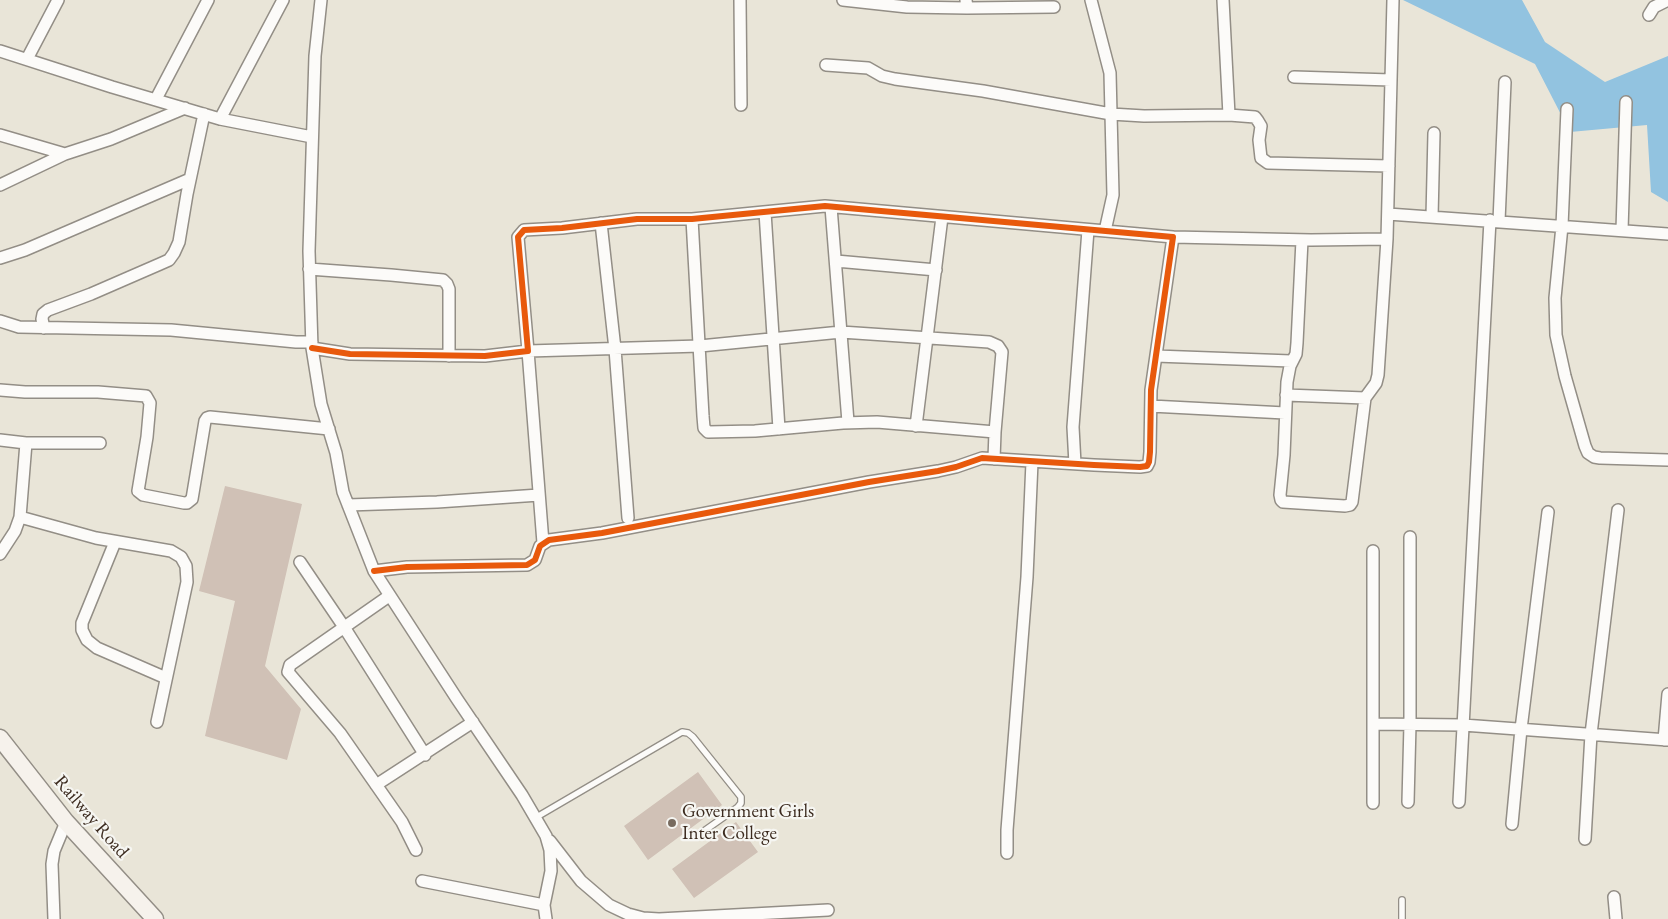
<!DOCTYPE html>
<style>
body{margin:0}
canvas{display:block;background:#e9e5d8}
</style>
<canvas width="1668" height="919"></canvas>
<script>
const c = document.querySelector('canvas').getContext('2d');
c.lineJoin = 'round';
function fillPath(path, color) {
  c.fillStyle = color;
  c.fill(path, 'evenodd');
}
function toPath(rows) {
  const path = new Path2D();
  for (const r of rows) {
    path.moveTo(r[0], r[1]);
    for (let i = 2; i < r.length; i += 2) path.lineTo(r[i], r[i + 1]);
  }
  return path;
}
function stroke(path, color, width, dash) {
  c.strokeStyle = color;
  c.lineWidth = width;
  c.lineCap = dash ? 'butt' : 'round';
  c.setLineDash(dash || []);
  c.stroke(path);
}
function write(font, color, halo, rows, align = 'center') {
  c.font = font + ' "EB Garamond",serif';
  c.lineWidth = 4.5;
  c.setLineDash([]);
  c.textBaseline = 'middle';
  c.strokeStyle = halo;
  c.fillStyle = color;
  for (const [text, x, y, turn = 0] of rows) {
    c.save();
    c.translate(x, y);
    c.rotate((+turn || 0) * Math.PI / 180);
    c.textAlign = isNaN(turn) ? turn : align;
    if (halo) c.strokeText(text, 0, 0);
    c.fillText(text, 0, 0);
    c.restore();
  }
}
const water = toPath([
 [1403,0,1522,0,1545,42,1605,82,1668,56,1668,202,1651,192,1647,125,1570,132,1535,64]
]);
const building = toPath([
 [225,486,302,504,265,666,301,709,287,760,205,736,235,601,199,591],
 [698,772,722,805,648,860,624,826],
 [736,822,758,852,694,898,672,869]
]);
const lane = toPath([
 [535,818,682,732,688,733,693,737,741,797,741,803,738,807,704,831],
 [1402,919,1402,900]
]);
const street = toPath([
 [321,0,315,56,309,251,312,348,321,404,336,453,343,492,374,571,457,699,522,795,546,836,550,850,551,871,544,905,546,919],
 [740,0,741,105],
 [843,0,907,7,967,8,966,0],
 [1091,0,1110,73,1113,195,1105,231],
 [1223,0,1229,115,1255,117,1258,121,1261,126,1259,140,1261,158,1268,163,1389,166],
 [967,8,1054,7],
 [1649,15,1654,7,1668,0],
 [0,51,112,87,220,119,312,137],
 [27,59,58,0],
 [826,65,868,68,882,76,895,79,983,91,1111,114,1144,116,1229,115],
 [1294,77,1391,80],
 [156,99,208,0],
 [1567,109,1562,226,1555,298,1556,335,1565,376,1585,446,1588,453,1594,457,1600,458,1668,460],
 [220,119,283,0],
 [0,135,65,154,111,139,185,108],
 [0,185,65,154],
 [831,207,848,422],
 [765,212,779,429],
 [1388,214,1668,234],
 [1432,217,1434,133],
 [692,219,703,416,704,428,708,432,755,431,843,423,877,422,995,432,994,459],
 [1499,221,1505,82],
 [601,223,615,349,628,518],
 [1622,230,1626,102],
 [1173,237,1311,240,1387,239,1393,0],
 [1302,240,1297,343,1296,354,1290,366,1287,382,1284,455,1280,495,1281,500,1283,502,1345,506,1350,505,1352,502,1365,398,1376,383,1378,375,1387,239],
 [0,258,25,250,190,179],
 [836,261,936,270],
 [309,269,391,275,443,280,447,284,449,289,449,356],
 [0,321,19,327,171,330,296,342,312,342],
 [44,328,42,319,43,314,48,310,91,294,160,264,169,260,174,253,179,242,187,194,204,114],
 [312,348,350,354,485,356,528,351,518,237,524,230,562,228,637,219,692,219,825,206,1173,237,1151,390,1150,452,1149,462,1147,466,1140,467,1094,465,982,458,956,467,938,471,869,482,602,533,549,540,540,546,535,560,527,565,407,567,374,571],
 [1156,356,1291,361],
 [0,390,25,392,98,392,146,396,150,403,147,437,138,491,143,495,184,503,187,503,192,499,205,421,207,418,210,417,329,429],
 [1286,395,1365,398],
 [1151,406,1285,413],
 [916,426,942,217],
 [0,440,26,443],
 [1075,464,1073,427,1088,230],
 [348,505,437,502,539,495],
 [20,517,96,538,171,551,181,557,186,566,187,582,157,722],
 [115,542,82,623,82,630,87,640,97,648,166,678],
 [543,543,528,351,700,346,841,332,989,342,998,346,1002,352,995,432],
 [1373,551,1373,803],
 [0,554,15,531,20,517,26,443,100,443],
 [300,562,344,627,425,755],
 [389,596,290,665,288,672,340,733,402,822,416,850],
 [1373,724,1463,725,1668,740],
 [1664,740,1668,694],
 [376,785,473,722],
 [1408,802,1410,724,1410,537],
 [1459,802,1490,220],
 [1512,824,1521,729,1548,512],
 [1585,839,1591,734,1618,510],
 [550,841,581,881,609,905,628,914,643,918,659,919,828,910],
 [1007,853,1007,830,1027,577,1032,462],
 [422,881,544,905],
 [1614,897,1616,919],
 [54,919,52,864,54,851,66,822]
]);
const secondary = toPath([
 [0,738,66,822,155,919]
]);
const cycleway = toPath([
 [312,348,350,354,485,356,528,351,518,237,524,230,562,228,637,219,692,219,825,206,1173,237,1151,390,1150,452,1149,462,1147,466,1140,467,1094,465,982,458,956,467,938,471,869,482,602,533,549,540,540,546,535,560,527,565,407,567,374,571]
]);
const markers = [
 [672,823,5,"#786b5f"]
];
const poiNames = [
 ["Government Girls",682,812],
 ["Inter College",682,834]
];
const streetNames = [
 ["Railway Road",91,817,49]
];
fillPath(water, '#92c3e0');
fillPath(building, '#d0c1b6');
stroke(lane, '#938e86', 8);
stroke(street, '#938e86', 14);
stroke(secondary, '#938e86', 19);
stroke(lane, '#fcfbf9', 5.5);
stroke(street, '#fcfbf9', 11);
stroke(secondary, '#f6f2ec', 16);
stroke(cycleway, '#e8590c', 6);
for (const [x, y, r, color] of markers) {
  const dot = new Path2D();
  dot.arc(x, y, r, 0, 2 * Math.PI);
  c.fillStyle = color;
  c.fill(dot);
  stroke(dot, '#f6f6f2', 2);
}
write('19px', '#3b2a1e', '#f6f6f2', poiNames, 'left');
write('19px', '#3b2a1e', '#f6f6f2', streetNames);
</script>
